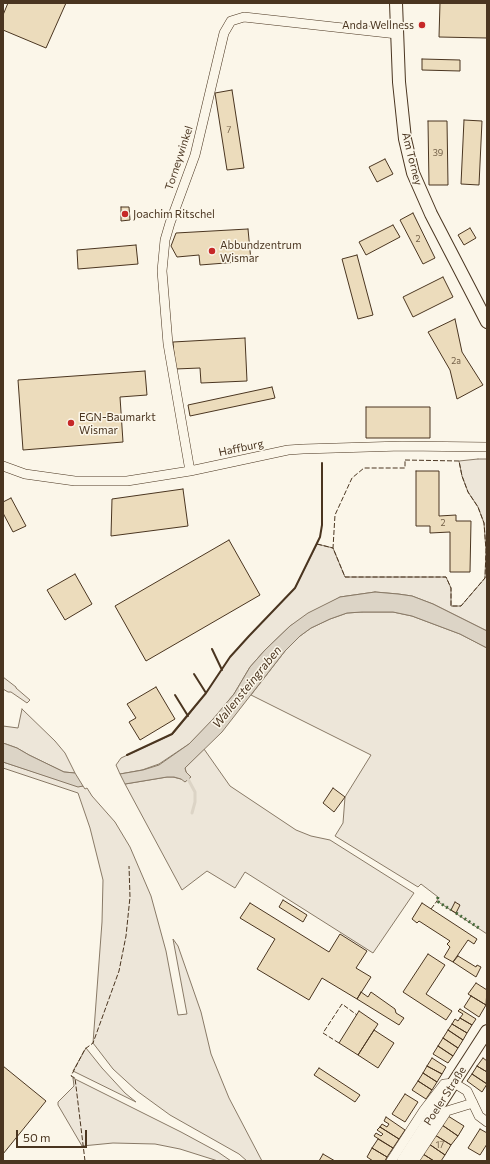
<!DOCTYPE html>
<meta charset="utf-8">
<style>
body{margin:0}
#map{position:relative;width:490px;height:1164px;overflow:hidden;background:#fbf6e9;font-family:Commissioner,sans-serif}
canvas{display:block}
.frame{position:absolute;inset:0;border:4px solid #4a3520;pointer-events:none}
.scale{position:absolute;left:16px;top:1130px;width:71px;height:18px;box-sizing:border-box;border:2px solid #4a3520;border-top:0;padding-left:5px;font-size:12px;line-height:14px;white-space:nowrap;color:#4a3520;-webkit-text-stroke:3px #fbf6e9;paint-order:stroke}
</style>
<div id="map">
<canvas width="490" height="1164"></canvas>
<div class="frame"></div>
<div class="scale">50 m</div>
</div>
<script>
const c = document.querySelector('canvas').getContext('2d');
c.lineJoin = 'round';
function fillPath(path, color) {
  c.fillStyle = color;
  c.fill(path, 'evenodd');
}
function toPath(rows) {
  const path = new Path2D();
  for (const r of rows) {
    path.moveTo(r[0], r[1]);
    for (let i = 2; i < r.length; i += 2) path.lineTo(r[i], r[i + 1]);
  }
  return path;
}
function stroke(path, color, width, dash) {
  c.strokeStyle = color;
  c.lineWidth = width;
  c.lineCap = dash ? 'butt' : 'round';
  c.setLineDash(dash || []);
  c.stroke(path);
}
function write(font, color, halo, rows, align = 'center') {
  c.font = font + ' Commissioner,sans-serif';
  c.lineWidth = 3;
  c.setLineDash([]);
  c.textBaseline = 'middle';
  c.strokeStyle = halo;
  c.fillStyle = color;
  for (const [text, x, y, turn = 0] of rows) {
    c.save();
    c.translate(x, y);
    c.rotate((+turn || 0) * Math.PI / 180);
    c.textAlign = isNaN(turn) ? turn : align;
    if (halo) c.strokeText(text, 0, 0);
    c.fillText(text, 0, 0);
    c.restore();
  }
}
const green = toPath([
 [478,459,487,459,487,631,433,604,412,596,398,594,375,592,340,597,290,626,265,650,250,667,234,694,213,720,189,744,159,764,142,770,120,774,116,765,121,758,173,734,188,716,206,693,230,657,249,636,295,588,317,544,333,548,345,577,446,577,451,588,451,606,461,606,485,578,486,550,484,523,478,507,468,492,462,476,459,461,478,459],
 [362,612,393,612,412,616,460,634,487,648,487,934,437,901,438,897,421,884,418,887,335,836,343,823,345,797,371,755,251,695,285,651,300,636,311,628,330,619,347,613,362,612],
 [3,677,16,687,16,688,30,700,27,703,11,692,8,692,3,689,3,677],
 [22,709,55,741,65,753,75,773,64,772,29,755,17,748,3,743,3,726,18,728,22,709],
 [204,749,230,786,296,830,311,836,330,840,414,893,373,953,245,872,235,888,207,871,182,890,125,784,167,777,173,777,181,779,186,772,185,768,204,749],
 [3,762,78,786,83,786,85,789,87,788,92,796,115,822,130,847,151,896,166,951,178,1015,187,1014,173,939,178,946,201,1012,211,1054,229,1098,262,1161,247,1161,239,1154,170,1115,137,1091,113,1069,93,1043,102,922,103,880,90,828,78,793,3,768,3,762],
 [86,1048,102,1068,125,1093,136,1102,73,1071,86,1048],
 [73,1078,181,1132,218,1152,231,1161,218,1161,180,1149,155,1144,113,1143,82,1146,58,1105,58,1102,74,1086,73,1078]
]);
const water = toPath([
 [375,592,398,594,412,596,433,604,487,631,487,648,460,634,412,616,393,612,362,612,347,613,330,619,311,628,300,636,285,651,222,732,185,768,186,772,191,777,185,782,181,779,174,777,167,777,125,784,120,774,143,770,159,765,189,744,213,719,234,694,250,667,265,650,290,626,308,613,340,597,375,592],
 [3,743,17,748,29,755,64,772,75,773,83,786,78,787,3,762,3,743]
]);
const stream = toPath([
 [188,779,195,792,195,802,192,813]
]);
const building = toPath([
 [8,3,66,3,46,48,3,30,3,15,8,3],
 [440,3,487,3,487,38,439,37,440,3],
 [422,59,460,60,460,71,422,70,422,59],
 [232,90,244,168,227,170,215,93,232,90],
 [464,120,482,121,479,185,461,184,464,120],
 [428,121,447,121,448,185,429,185,428,121],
 [385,159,393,174,377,182,369,167,385,159],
 [121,207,129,207,130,220,121,221,121,207],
 [413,213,435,258,423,264,400,220,413,213],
 [393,225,400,237,366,255,359,242,393,225],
 [470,228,476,238,464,245,458,235,470,228],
 [248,229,251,261,200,265,199,255,177,257,171,246,176,233,248,229],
 [136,245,138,264,78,269,77,250,136,245],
 [357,255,373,315,358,319,342,259,357,255],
 [443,277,453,297,413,317,403,297,443,277],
 [455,319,462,352,483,385,457,399,450,370,428,332,455,319],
 [245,338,247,381,201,383,200,368,175,369,173,342,245,338],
 [145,371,147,395,120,397,123,442,23,450,18,380,145,371],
 [272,387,275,398,190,416,188,405,272,387],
 [366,407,430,407,430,438,366,438,366,407],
 [416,471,439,471,439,516,456,515,456,521,471,521,470,572,450,572,450,532,430,533,430,526,416,526,416,471],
 [183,489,188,526,111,536,112,499,183,489],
 [11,498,26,526,13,532,3,513,3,502,11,498],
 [229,540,260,595,146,661,115,606,229,540],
 [75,574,92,604,65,620,47,590,75,574],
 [156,687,175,719,140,740,129,722,136,718,127,704,156,687],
 [333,788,345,797,334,812,323,803,333,788],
 [283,900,307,915,303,922,279,907,283,900],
 [455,902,460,905,456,913,451,910,455,902],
 [250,903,329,952,340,934,367,951,356,968,371,977,357,999,322,978,309,1000,257,969,275,939,240,918,250,903],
 [422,903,477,939,474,944,468,940,453,962,444,957,450,947,447,944,450,941,419,921,417,923,412,919,422,903],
 [428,954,445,965,426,994,452,1011,446,1020,403,992,428,954],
 [458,956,476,967,477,965,481,967,476,977,453,962,458,956],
 [476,983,487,990,486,1005,468,994,476,983],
 [361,992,368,997,371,992,395,1009,396,1013,404,1018,399,1025,357,999,361,992],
 [471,996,486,1005,479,1017,464,1007,471,996],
 [460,1009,476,1019,472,1025,460,1018,463,1014,458,1011,460,1009],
 [359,1011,378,1024,358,1055,339,1043,359,1011],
 [460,1018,472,1025,467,1033,452,1024,455,1019,458,1021,460,1018],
 [452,1024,467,1033,463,1040,448,1030,452,1024],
 [374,1030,394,1043,378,1068,358,1055,374,1030],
 [448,1030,463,1040,458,1048,443,1038,448,1030],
 [443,1038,458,1048,453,1056,438,1046,443,1038],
 [438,1046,453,1056,448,1063,433,1054,438,1046],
 [432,1058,446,1067,442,1074,427,1066,432,1058],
 [483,1058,487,1061,487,1072,477,1066,483,1058],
 [3,1066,46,1101,3,1154,3,1066],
 [427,1066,442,1074,437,1082,423,1073,427,1066],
 [477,1066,487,1072,487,1084,472,1074,477,1066],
 [319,1068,360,1095,355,1102,314,1075,319,1068],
 [423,1073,437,1082,432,1090,418,1081,423,1073],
 [472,1074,487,1084,482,1092,467,1081,472,1074],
 [418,1081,432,1090,426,1099,412,1090,418,1081],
 [405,1094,418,1102,405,1122,392,1114,405,1094],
 [448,1116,464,1126,458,1136,442,1125,448,1116],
 [386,1117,405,1130,399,1139,380,1127,382,1124,387,1127,389,1124,384,1121,386,1117],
 [442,1125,458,1136,451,1145,435,1135,442,1125],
 [380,1127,399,1139,393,1148,374,1136,376,1133,381,1136,383,1134,377,1130,380,1127],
 [480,1129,487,1133,487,1144,480,1155,468,1148,480,1129],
 [435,1135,451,1145,445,1155,429,1144,435,1135],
 [378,1139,393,1148,387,1157,372,1148,378,1139],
 [429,1144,445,1155,441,1161,434,1161,423,1154,429,1144],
 [372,1148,387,1157,385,1161,373,1161,367,1157,372,1148],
 [323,1154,335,1161,319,1161,323,1154],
 [423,1154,434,1161,418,1161,423,1154]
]);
const street = toPath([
 [3,466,25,474,75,481,127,481,190,471,288,450,303,449,402,446,487,447],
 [190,471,168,344,162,271,165,240,170,223,195,155,224,33,231,21,244,17,397,34],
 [391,1161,424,1110,444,1084,454,1083,467,1091,479,1116,487,1122],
 [414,1161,447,1111,473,1103]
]);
const secondary = toPath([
 [396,3,399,82,405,139,413,173,431,214,487,322],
 [403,1161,487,1031]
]);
const hedge = toPath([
 [438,897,437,901,451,910],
 [456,913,479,928]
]);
const fence = toPath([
 [405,460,459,461,462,476,468,492,478,507,484,523,486,550,485,578,461,606,451,606,451,588,446,577,345,577,333,548,335,515,352,478,364,468,405,468,405,460],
 [317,544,333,548],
 [431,909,437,901],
 [339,1043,323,1033,342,1004,357,1015],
 [85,1161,75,1078,71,1076,85,1049,93,1043,119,971,126,936,130,897,129,866]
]);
const wall = toPath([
 [212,649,222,670],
 [194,674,206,693],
 [175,695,188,716],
 [127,755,172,734,206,693,230,657,249,636,295,588,320,537,322,525,322,463]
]);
const markers = [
 [422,25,4,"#c62828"],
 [125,214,4,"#c62828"],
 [212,251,4,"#c62828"],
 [71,423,4,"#c62828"]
];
const numberNames = [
 ["7",229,130],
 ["39",438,153],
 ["2",418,239],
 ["2a",456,361],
 ["2",443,523],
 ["17",440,1145]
];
const poiNames = [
 ["Anda Wellness",414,25,"right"],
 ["Joachim Ritschel",133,214],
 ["Abbundzentrum",220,245],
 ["Wismar",220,258],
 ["EGN-Baumarkt",79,417],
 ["Wismar",79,430]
];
const streetNames = [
 ["Torneywinkel",179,158,-72],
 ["Am Torney",412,159,76],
 ["Haffburg",241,448,-12],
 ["Poeler Straße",445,1096,-57]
];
const waterNames = [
 ["Wallensteingraben",247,687,-51]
];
fillPath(green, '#ede6d9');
stroke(green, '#887966', 1);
fillPath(water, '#dcd4c6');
stroke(water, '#887966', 1);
stroke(stream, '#dcd4c6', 3);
fillPath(building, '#ecdcbc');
stroke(building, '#4a3520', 1);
stroke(street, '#4a3520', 10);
stroke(secondary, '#4a3520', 14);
stroke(street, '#fbf6e9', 9);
stroke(secondary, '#fbf6e9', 12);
stroke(hedge, '#436837', 3, [2, 3]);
stroke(fence, '#4a3520', 1, [5, 2]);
stroke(wall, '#4a3520', 2);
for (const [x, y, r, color] of markers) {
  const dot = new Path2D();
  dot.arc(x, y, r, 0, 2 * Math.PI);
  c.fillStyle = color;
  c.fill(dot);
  stroke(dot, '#fbf6e9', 1.5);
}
write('9px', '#725f47', null, numberNames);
write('11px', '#4a3520', '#fbf6e9', poiNames, 'left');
write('11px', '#4a3520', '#fbf6e9', streetNames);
write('italic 12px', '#4a3520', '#fbf6e9', waterNames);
</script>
